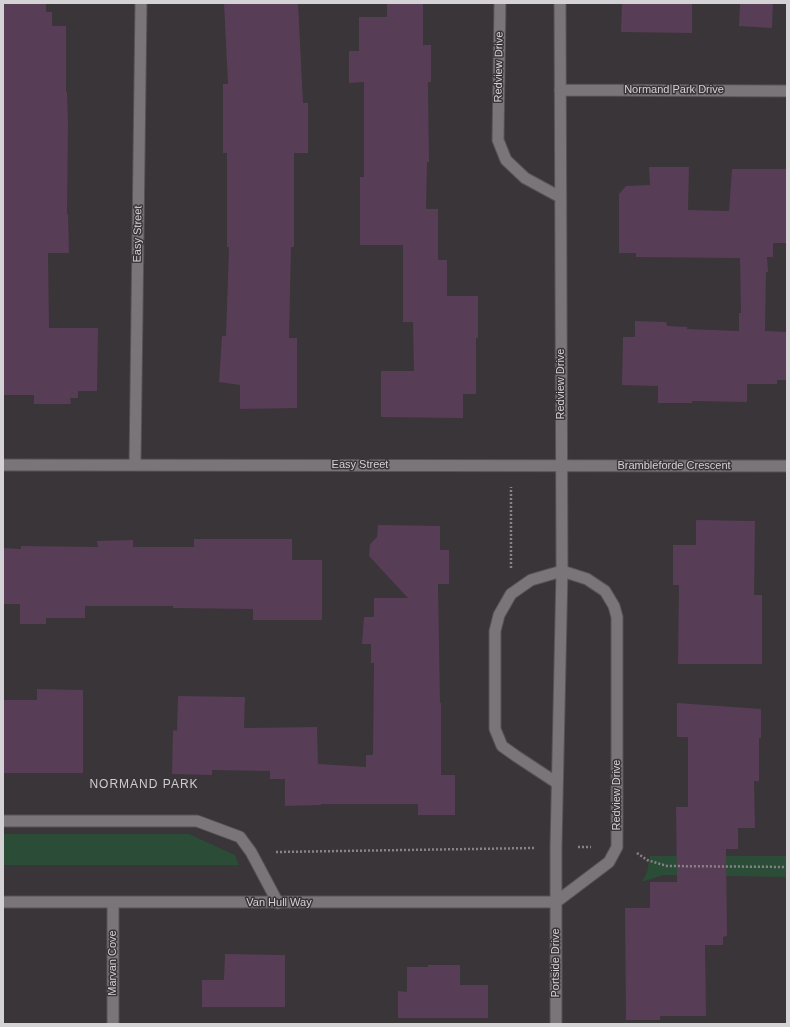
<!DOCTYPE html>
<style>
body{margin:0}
#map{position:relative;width:790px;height:1027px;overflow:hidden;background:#393538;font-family:Arial,sans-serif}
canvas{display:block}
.frame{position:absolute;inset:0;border:4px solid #d4d2d4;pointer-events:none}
</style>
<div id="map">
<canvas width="790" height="1027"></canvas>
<div class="frame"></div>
</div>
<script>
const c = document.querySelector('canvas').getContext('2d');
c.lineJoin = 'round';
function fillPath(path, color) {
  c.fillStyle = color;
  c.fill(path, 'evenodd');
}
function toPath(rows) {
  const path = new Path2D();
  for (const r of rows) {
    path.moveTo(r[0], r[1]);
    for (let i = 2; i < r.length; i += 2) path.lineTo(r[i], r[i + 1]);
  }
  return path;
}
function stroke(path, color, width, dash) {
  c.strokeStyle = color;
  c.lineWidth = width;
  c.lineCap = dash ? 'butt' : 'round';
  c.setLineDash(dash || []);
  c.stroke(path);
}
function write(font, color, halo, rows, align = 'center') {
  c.font = font + ' Arial,sans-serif';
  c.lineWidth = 3;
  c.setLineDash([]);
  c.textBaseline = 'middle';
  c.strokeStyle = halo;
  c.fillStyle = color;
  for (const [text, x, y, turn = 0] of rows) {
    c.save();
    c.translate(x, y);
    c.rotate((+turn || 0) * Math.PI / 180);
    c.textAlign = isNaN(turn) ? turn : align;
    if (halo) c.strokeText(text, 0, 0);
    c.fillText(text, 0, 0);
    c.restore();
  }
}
const green = toPath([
 [3,834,189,834,235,855,239,865,3,865],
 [650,856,787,856,787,877,663,875,642,882,647,872]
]);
const building = toPath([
 [3,3,46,3,46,12,52,12,52,26,66,26,66,92,67,92,68,124,67,214,68,214,69,253,48,253,49,328,98,328,97,391,78,391,78,398,70,398,71,404,34,404,34,395,3,395],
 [224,3,298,3,303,103,308,103,308,153,294,153,294,247,291,247,289,338,297,338,297,408,240,409,240,385,219,382,222,336,226,336,229,247,227,247,227,153,223,153,223,84,228,84],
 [622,3,692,3,692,33,621,32],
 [740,3,773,3,772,28,739,26],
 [387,4,423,4,423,45,431,45,431,82,428,82,429,162,427,162,426,209,438,209,438,260,447,260,447,296,478,296,478,338,476,338,476,394,463,394,463,418,381,417,381,371,414,371,413,322,403,322,403,245,360,245,360,177,364,177,364,82,349,83,349,51,359,51,359,17,387,17],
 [649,167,689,167,688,210,729,211,732,169,787,169,787,243,773,243,773,257,767,257,768,272,766,272,765,331,787,332,787,380,777,380,777,384,747,384,747,402,692,401,692,403,658,403,658,386,622,385,623,337,635,337,635,321,666,322,667,326,687,327,687,329,739,331,739,313,741,313,740,258,636,257,636,253,619,253,619,194,626,186,650,185],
 [696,520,755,521,754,595,762,595,762,664,678,664,679,585,673,585,673,545,696,545],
 [378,525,440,526,440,550,449,550,449,584,438,584,440,703,441,703,441,775,455,775,455,815,418,815,418,804,321,804,321,805,285,806,285,779,270,779,270,771,212,770,212,775,172,774,173,730,177,731,178,696,245,697,244,728,317,727,318,764,366,767,366,755,373,755,374,663,371,663,371,644,362,644,364,617,374,617,374,598,408,598,369,556,370,544,377,537],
 [194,539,292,539,292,560,322,560,322,620,253,620,253,609,173,608,173,606,85,606,85,618,46,618,46,624,20,624,20,604,3,604,3,548,21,549,21,546,98,547,97,541,133,540,133,547,194,547],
 [37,689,83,690,83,773,3,773,3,700,37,700],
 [677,703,761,709,761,738,759,738,759,781,754,781,755,828,738,828,738,849,726,849,727,936,723,937,723,945,705,945,706,1016,660,1016,660,1020,626,1020,625,908,650,908,650,882,677,882,676,807,688,807,688,737,677,737],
 [225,954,285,955,285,1007,202,1007,202,980,224,980],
 [428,965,460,965,460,985,488,985,488,1018,398,1018,398,991,407,992,407,967,428,967]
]);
const path = toPath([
 [511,568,511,487],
 [578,847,591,847],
 [276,852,535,848],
 [637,853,647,860,667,866,787,867]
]);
const service = toPath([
 [3,821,197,821,240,837,251,852,278,903]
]);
const minor = toPath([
 [500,3,498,140,506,160,525,178,560,197],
 [560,90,787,91],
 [3,465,787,466],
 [135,465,141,3],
 [3,902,556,902],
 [556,902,609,862,617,847,617,617,614,606,605,591,587,579,562,571,531,580,511,594,499,615,495,631,495,729,502,746,516,756,557,783],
 [113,1024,113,903],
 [556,1024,556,847,562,571,560,3]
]);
const streetNames = [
 ["Redview Drive",499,67,-89],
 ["Normand Park Drive",674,90],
 ["Easy Street",138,234,-89],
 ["Redview Drive",561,384,-90],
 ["Easy Street",360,465],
 ["Brambleforde Crescent",674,466],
 ["Redview Drive",617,795,-90],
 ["Van Hull Way",279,903],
 ["Marvan Cove",113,963,-90],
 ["Portside Drive",556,963,-90]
];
const neighbourhoodNames = [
 ["NORMAND PARK",144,785]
];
fillPath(green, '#2b4c36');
fillPath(building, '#583d57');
stroke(service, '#565356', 13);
stroke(minor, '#565356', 13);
stroke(path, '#878487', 2.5, [2, 2]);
stroke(service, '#797579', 11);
stroke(minor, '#797579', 11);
write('11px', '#d4d2d4', '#393538', streetNames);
c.letterSpacing = '1px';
write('12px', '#cfcbcf', '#393538', neighbourhoodNames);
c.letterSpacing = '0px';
</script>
